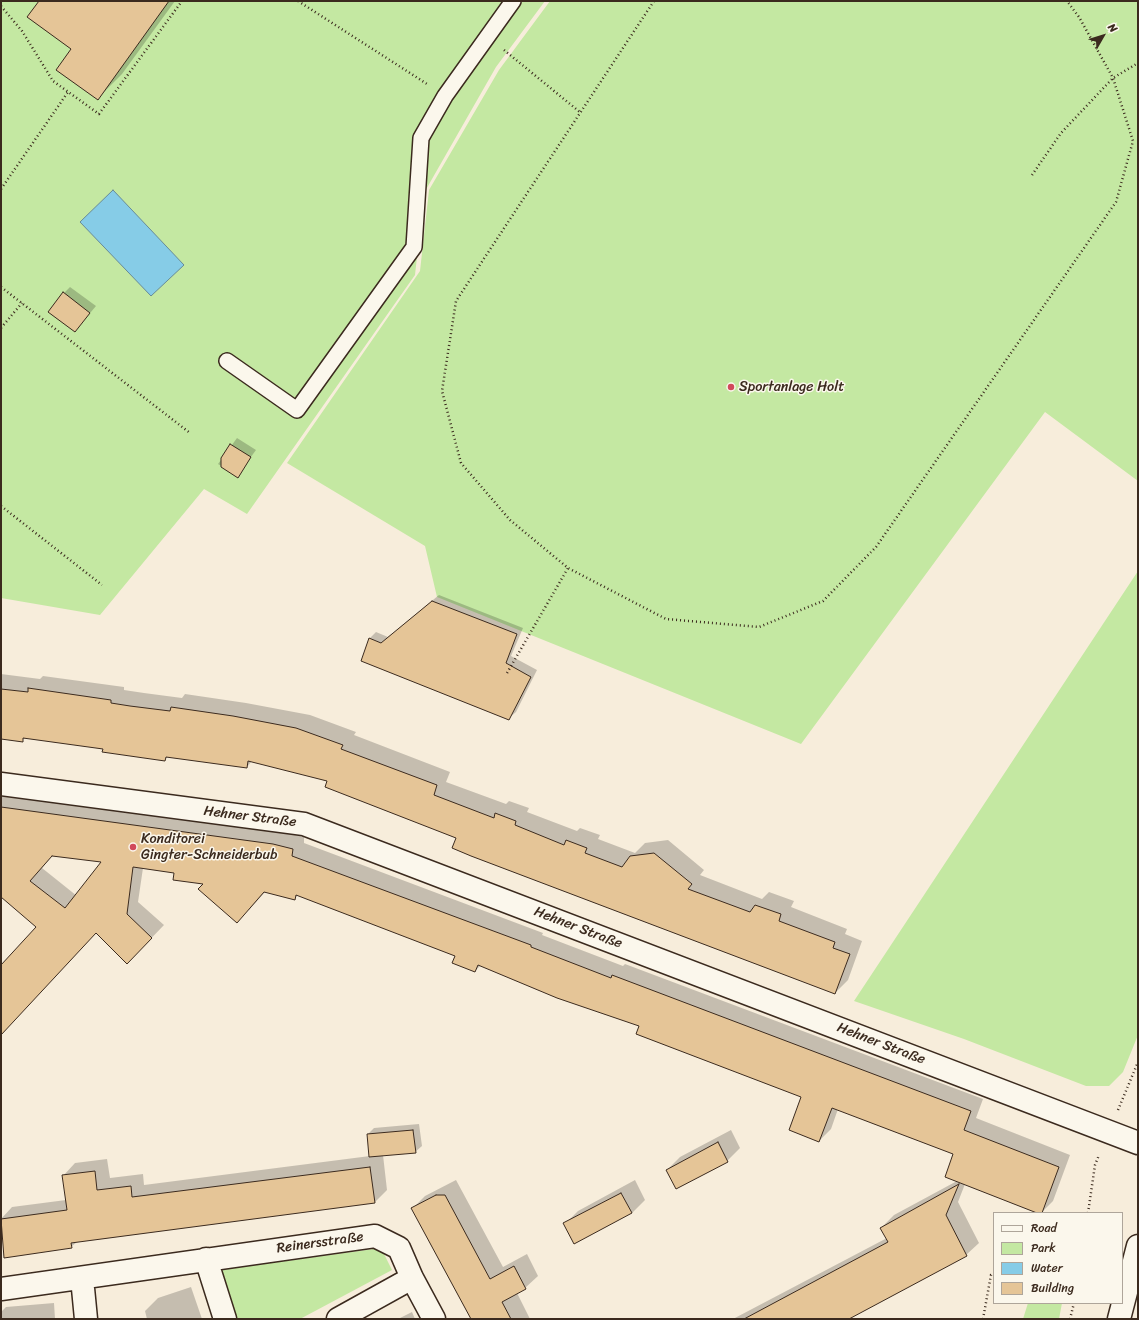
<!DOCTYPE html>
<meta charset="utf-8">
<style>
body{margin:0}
#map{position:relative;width:1139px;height:1320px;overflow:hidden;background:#f7eddb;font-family:Sriracha,sans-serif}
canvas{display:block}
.frame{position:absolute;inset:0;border:2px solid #3b2a1e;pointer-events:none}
.legend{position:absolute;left:993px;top:1212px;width:130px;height:92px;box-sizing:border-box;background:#fbf7ec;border:1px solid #aea59a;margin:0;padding:5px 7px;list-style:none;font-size:12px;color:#3b2a1e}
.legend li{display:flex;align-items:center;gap:8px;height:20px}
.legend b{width:20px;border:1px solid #aea59a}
.north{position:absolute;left:1083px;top:16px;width:40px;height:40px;-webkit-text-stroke:3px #fbf7ec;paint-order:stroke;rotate:51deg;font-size:11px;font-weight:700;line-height:16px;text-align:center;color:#3b2a1e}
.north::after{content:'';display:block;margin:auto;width:14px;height:18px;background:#3b2a1e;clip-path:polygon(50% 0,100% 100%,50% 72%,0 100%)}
</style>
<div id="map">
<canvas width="1139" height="1320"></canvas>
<div class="frame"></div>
<ul class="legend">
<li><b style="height:5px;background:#fbf7ec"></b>Road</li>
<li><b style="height:11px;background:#c4e8a2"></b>Park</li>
<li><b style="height:11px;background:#86cce7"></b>Water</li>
<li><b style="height:11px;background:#e5c597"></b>Building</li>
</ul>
<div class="north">N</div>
</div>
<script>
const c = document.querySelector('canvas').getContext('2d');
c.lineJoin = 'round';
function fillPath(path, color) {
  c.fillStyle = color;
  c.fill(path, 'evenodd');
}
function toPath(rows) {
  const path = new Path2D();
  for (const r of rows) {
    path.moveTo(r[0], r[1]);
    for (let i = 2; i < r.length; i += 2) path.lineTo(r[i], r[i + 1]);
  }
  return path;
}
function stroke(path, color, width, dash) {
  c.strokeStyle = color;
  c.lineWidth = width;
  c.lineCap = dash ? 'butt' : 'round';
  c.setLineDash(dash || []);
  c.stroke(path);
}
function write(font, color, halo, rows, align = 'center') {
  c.font = font + ' Sriracha,sans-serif';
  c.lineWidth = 3;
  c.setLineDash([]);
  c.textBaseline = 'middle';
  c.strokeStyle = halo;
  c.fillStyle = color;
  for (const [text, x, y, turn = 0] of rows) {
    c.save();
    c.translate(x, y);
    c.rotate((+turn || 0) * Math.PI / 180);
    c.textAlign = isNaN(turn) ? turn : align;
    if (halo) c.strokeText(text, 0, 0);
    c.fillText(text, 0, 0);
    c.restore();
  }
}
const green = toPath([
 [1,1,545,1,496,67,424,193,415,275,247,514,204,489,100,615,1,598],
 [550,1,1138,1,1138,481,1045,412,801,744,437,597,425,546,287,463,420,271,429,190,499,70],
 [1138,571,1138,1035,1123,1072,1109,1086,1086,1086,964,1039,854,1001],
 [381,1248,392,1270,300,1319,237,1319,221,1270],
 [1028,1303,1062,1303,1059,1319,1023,1319]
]);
const water = toPath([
 [113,190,184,265,151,296,80,222,113,190]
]);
const shadow = toPath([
 [40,1,175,1,122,74,97,99,73,49],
 [70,287,96,306,75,331,64,293],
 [237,438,256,450,237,476,218,464],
 [439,595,523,628,511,656,537,670,516,712,509,718,370,638,376,632,388,637],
 [1,674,40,679,43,676,124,687,124,690,144,693,182,698,185,694,246,703,310,715,356,732,354,735,450,772,446,782,506,804,509,801,529,808,527,812,577,831,580,828,600,835,598,839,635,853,645,843,668,840,704,870,700,875,762,899,769,892,794,901,791,907,847,929,845,934,862,941,848,980,835,993,458,837,328,780,252,761,247,767,168,756,165,760,104,748,25,738,22,740,1,738],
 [11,795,286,832,304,837,304,843,543,933,542,935,623,966,625,964,983,1099,976,1118,1070,1155,1053,1201,1041,1213,965,1184,958,1202,979,1243,966,1255,846,1319,733,1319,887,1238,881,1228,894,1215,957,1181,955,1153,838,1109,831,1129,819,1141,803,1096,640,1025,481,965,475,971,456,955,298,895,294,899,265,892,249,910,205,883,175,872,143,868,138,902,164,925,139,951,96,932,1,1023,1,967,38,927,1,895,1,796,9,797],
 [53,855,103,861,77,896,42,868],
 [419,1124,422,1146,415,1152,383,1155,387,1190,375,1202,77,1242,71,1247,4,1257,1,1219,12,1207,66,1200,63,1176,75,1163,107,1159,110,1178,143,1174,144,1185,370,1156,368,1134,374,1128],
 [731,1130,740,1148,727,1161,667,1170,680,1157],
 [456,1180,503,1267,527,1254,538,1276,525,1288,517,1293,530,1319,471,1319,412,1209,425,1196],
 [635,1180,645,1200,632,1213,565,1224,578,1211],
 [191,1287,202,1319,147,1319,145,1311,158,1298],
 [54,1303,55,1319,1,1319,1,1312,6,1307],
 [412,1312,415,1319,398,1319]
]);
const building = toPath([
 [39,1,169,1,98,100,56,70,71,49,27,17,39,1],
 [63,292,90,313,75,332,48,312,63,292],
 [230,444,251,457,238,478,221,467,221,458,230,444],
 [432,601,517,634,506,663,531,677,509,720,361,661,369,638,381,643,432,601],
 [28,688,111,700,111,703,130,706,170,711,171,707,233,716,296,728,343,745,341,749,437,785,434,795,494,818,495,813,516,821,515,825,564,845,566,840,587,848,585,853,622,867,630,856,654,853,692,884,688,889,750,912,755,905,781,914,779,921,835,942,833,948,850,954,835,994,471,856,452,848,456,838,325,787,327,781,248,761,247,768,166,757,165,761,102,752,103,749,23,738,23,742,1,739,1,689,28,692,28,688],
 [1,807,273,844,293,849,292,856,531,945,531,947,611,978,612,975,971,1111,964,1130,1059,1167,1042,1213,1037,1213,945,1177,953,1154,832,1108,819,1142,789,1130,801,1097,636,1034,639,1026,557,998,478,965,475,972,452,963,455,956,296,895,295,900,264,892,237,923,198,889,203,884,173,880,174,873,133,867,127,914,152,938,127,964,96,933,1,1035,1,965,36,927,1,897,1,807],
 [52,856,101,862,65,908,30,881,52,856],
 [413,1130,416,1153,369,1157,367,1134,413,1130],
 [718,1142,728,1162,676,1189,666,1170,718,1142],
 [370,1167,375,1203,71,1243,72,1248,4,1258,1,1219,67,1210,62,1175,95,1171,97,1190,131,1186,132,1197,370,1167],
 [959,1184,946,1215,967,1256,849,1319,744,1319,888,1242,880,1228,959,1184],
 [621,1193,632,1213,574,1244,563,1223,621,1193],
 [436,1195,445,1195,490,1279,514,1266,526,1289,502,1302,511,1319,471,1319,411,1208,436,1195]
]);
const path = toPath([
 [298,1,427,84],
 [654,1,456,301,442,391,461,463,510,520,568,568,666,619,759,627,823,601,876,547,1116,202,1133,141,1113,78,1079,17,1067,1],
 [1,6,22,31,53,81,99,114,182,1],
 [504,50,581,113],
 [1032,175,1061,133,1113,78,1138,63],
 [1,189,68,92],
 [1,287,190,433],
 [1,328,22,303],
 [1,506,102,585],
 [507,673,568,568],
 [1118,1110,1138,1062],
 [1088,1213,1095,1165,1099,1155],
 [983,1319,991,1275,994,1274],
 [1070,1319,1074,1303]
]);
const lane = toPath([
 [227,361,297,410,414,247,421,138,445,96,513,1]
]);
const street = toPath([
 [1,784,304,824,1138,1143],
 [206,1259,225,1319],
 [82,1278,86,1319],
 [1,1289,375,1236,399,1248,412,1278,434,1319],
 [338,1319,412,1278]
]);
const secondary = toPath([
 [1119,1319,1138,1246]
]);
const markers = [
 [731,387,4,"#d1495b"],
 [133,847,4,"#d1495b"]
];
const poiNames = [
 ["Sportanlage Holt",739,387],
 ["Konditorei",141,839],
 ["Gingter-Schneiderbub",141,855]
];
const streetNames = [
 ["Hehner Straße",250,817,7],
 ["Hehner Straße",578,928,21],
 ["Hehner Straße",881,1044,21],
 ["Reinersstraße",320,1243,-8]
];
fillPath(green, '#c4e8a2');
fillPath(water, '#86cce7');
stroke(water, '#688b97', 1);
fillPath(shadow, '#0003');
fillPath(building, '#e5c597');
stroke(building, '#3b2a1e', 1);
stroke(lane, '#3b2a1e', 18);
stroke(street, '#3b2a1e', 25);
stroke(secondary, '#3b2a1e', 25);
stroke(path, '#3b2a1e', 2.5, [1, 3]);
stroke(lane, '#fbf7ec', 15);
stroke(street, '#fbf7ec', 22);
stroke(secondary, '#fbf7ec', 22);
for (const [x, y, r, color] of markers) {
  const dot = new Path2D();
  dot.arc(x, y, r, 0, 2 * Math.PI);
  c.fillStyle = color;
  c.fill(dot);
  stroke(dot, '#fbf7ec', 1.5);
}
write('14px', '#3b2a1e', '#fbf7ec', poiNames, 'left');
write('14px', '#3b2a1e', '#fbf7ec', streetNames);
</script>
